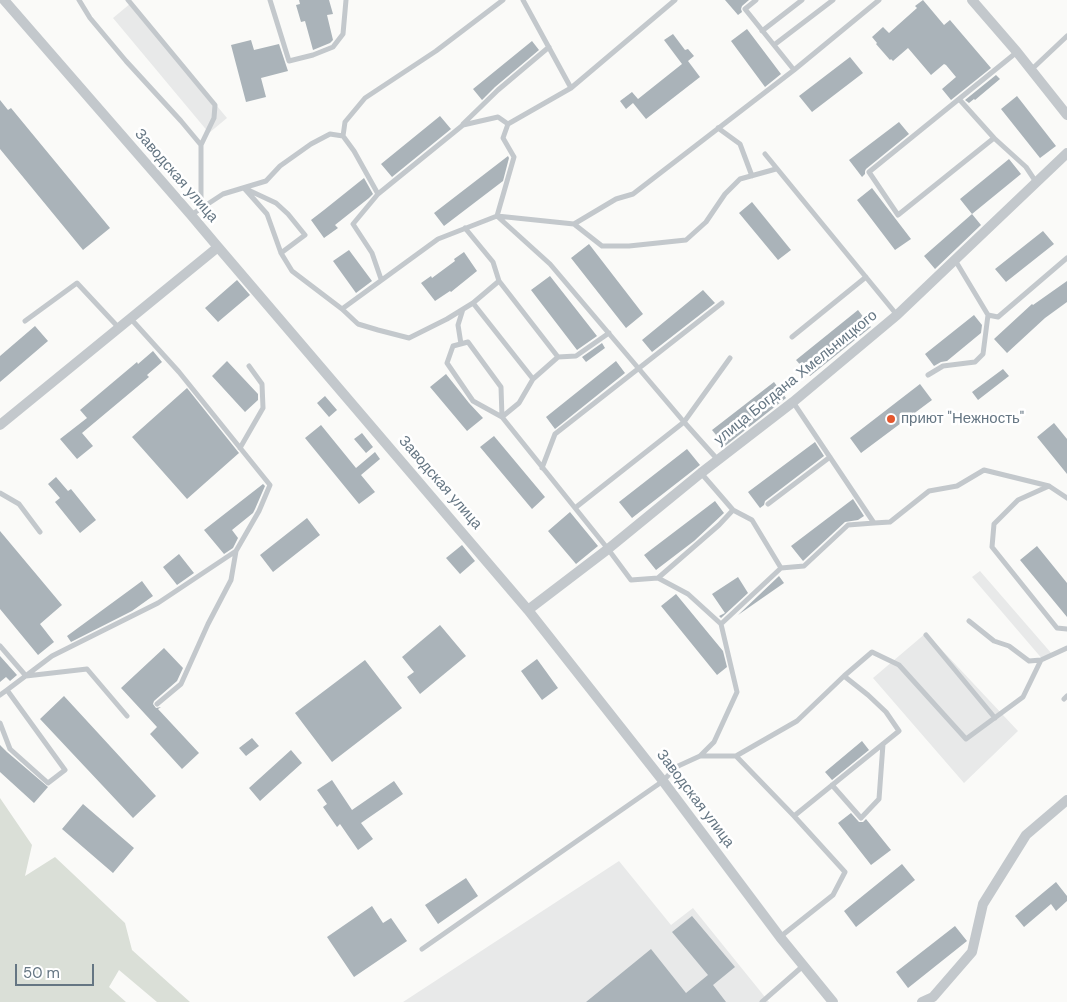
<!DOCTYPE html>
<meta charset="utf-8">
<style>
body{margin:0}
#map{position:relative;width:1067px;height:1002px;overflow:hidden;background:#fafaf8;font-family:"DM Sans",sans-serif}
canvas{display:block}
.scale{position:absolute;left:15px;top:964px;width:79px;height:22px;box-sizing:border-box;border:2px solid #657683;border-top:0;padding-left:6px;font-size:15px;line-height:18px;white-space:nowrap;color:#657683;-webkit-text-stroke:4px #fff;paint-order:stroke}
</style>
<div id="map">
<canvas width="1067" height="1002"></canvas>
<div class="scale">50 m</div>
</div>
<script>
const c = document.querySelector('canvas').getContext('2d');
c.lineJoin = 'round';
function fillPath(path, color) {
  c.fillStyle = color;
  c.fill(path, 'evenodd');
}
function toPath(rows) {
  const path = new Path2D();
  for (const r of rows) {
    path.moveTo(r[0], r[1]);
    for (let i = 2; i < r.length; i += 2) path.lineTo(r[i], r[i + 1]);
  }
  return path;
}
function stroke(path, color, width, dash) {
  c.strokeStyle = color;
  c.lineWidth = width;
  c.lineCap = dash ? 'butt' : 'round';
  c.setLineDash(dash || []);
  c.stroke(path);
}
function write(font, color, halo, rows, align = 'center') {
  c.font = font + ' "DM Sans",sans-serif';
  c.lineWidth = 5;
  c.setLineDash([]);
  c.textBaseline = 'middle';
  c.strokeStyle = halo;
  c.fillStyle = color;
  for (const [text, x, y, turn = 0] of rows) {
    c.save();
    c.translate(x, y);
    c.rotate((+turn || 0) * Math.PI / 180);
    c.textAlign = isNaN(turn) ? turn : align;
    if (halo) c.strokeText(text, 0, 0);
    c.fillText(text, 0, 0);
    c.restore();
  }
}
const built = toPath([
 [131,3,227,118,209,133,113,18],
 [980,571,1052,654,1044,661,972,577],
 [926,633,1018,731,964,783,873,678],
 [619,861,671,925,693,908,769,1002,403,1002]
]);
const green = toPath([
 [0,798,32,845,25,876,55,857,125,923,132,950,190,1002,157,1002,119,970,109,987,126,1002,0,1002]
]);
const building = toPath([
 [299,0,329,0,333,14,327,15,333,40,330,43,313,50,305,21,301,22,296,5,300,4],
 [725,0,749,0,742,6,741,9,742,12,738,15],
 [923,0,944,25,950,20,991,68,951,100,942,89,956,77,946,65,944,64,931,75,908,48,893,61,891,59,890,60,876,44,877,43,872,37,883,27,889,33,917,8,915,6],
 [747,29,781,74,765,87,731,41],
 [673,34,685,50,688,49,694,56,688,61,700,77,646,119,633,103,626,109,620,101,632,92,638,99,682,64,664,40],
 [251,40,254,50,279,44,288,71,261,78,266,97,246,102,231,45],
 [532,41,539,50,495,87,482,100,473,89],
 [850,57,863,73,812,112,799,96],
 [996,75,1000,79,975,100,974,99,969,103,965,100],
 [1017,96,1056,146,1040,158,1001,109],
 [0,100,8,110,11,108,110,228,83,250,0,149],
 [440,116,451,129,392,177,381,164],
 [899,122,909,134,866,169,865,171,865,174,862,177,849,160],
 [508,156,509,158,503,181,444,226,434,213],
 [1009,159,1021,174,972,214,960,199],
 [364,178,373,194,369,198,335,225,338,228,324,238,311,220,324,210],
 [872,188,911,239,895,250,857,200],
 [752,202,791,250,778,260,739,213],
 [972,214,981,225,935,269,924,256],
 [1043,231,1054,244,1006,282,995,269],
 [589,244,643,314,626,328,571,258],
 [349,250,372,281,356,293,333,261],
 [464,252,477,271,451,292,450,291,435,301,421,283,431,276,432,278,455,261,454,259],
 [550,276,597,336,577,350,531,290],
 [237,280,250,295,218,322,205,308],
 [1067,281,1067,302,1045,318,1007,353,994,339,1032,304,1033,305],
 [703,290,715,303,652,352,642,340],
 [858,310,871,327,810,376,796,360],
 [974,315,982,325,981,333,947,361,941,362,934,366,925,354],
 [35,326,48,341,0,382,0,356],
 [602,343,605,348,586,362,582,357],
 [153,351,162,362,147,375,149,377,82,433,93,446,77,459,60,439,87,418,80,410,137,362,138,364],
 [227,361,258,394,258,400,245,412,212,376],
 [616,361,625,373,555,429,546,417],
 [1003,369,1009,376,978,400,972,392],
 [446,374,469,403,483,418,467,431,430,387],
 [774,382,786,398,725,446,712,430],
 [920,384,932,400,861,453,850,438],
 [187,388,239,453,187,499,132,437],
 [325,396,337,410,329,417,317,403],
 [1054,423,1067,439,1067,474,1037,437],
 [321,425,356,468,375,452,380,459,361,475,375,492,359,504,305,438],
 [362,433,373,447,366,453,354,439],
 [494,436,545,497,532,509,480,447],
 [815,442,824,456,765,501,764,505,760,508,748,492],
 [687,449,700,465,632,518,619,502],
 [56,477,68,491,71,489,96,520,80,533,55,502,60,498,48,484],
 [263,484,265,486,255,509,253,513,232,530,238,538,233,548,224,554,204,530],
 [853,499,864,516,858,520,845,522,803,561,791,546],
 [715,501,724,513,694,541,656,570,644,555],
 [570,512,598,546,576,564,548,531],
 [307,518,320,535,273,572,260,555],
 [0,531,62,605,40,624,54,642,38,655,0,609],
 [462,545,475,561,460,574,446,558],
 [1037,546,1067,583,1067,617,1020,560],
 [179,554,194,573,177,585,163,567],
 [779,576,784,583,738,615],
 [738,577,748,593,721,618,719,616,725,613,712,594],
 [142,581,153,596,132,611,71,642,67,636],
 [676,594,723,651,727,667,717,675,661,606],
 [440,625,466,656,420,694,407,677,414,672,402,657],
 [164,648,183,668,177,681,154,701,153,704,156,708,161,707,158,709,199,753,182,769,150,734,157,727,121,688],
 [0,656,17,675,10,681,6,677,0,682],
 [537,659,558,688,542,700,521,671],
 [365,660,402,708,332,762,295,713],
 [64,696,156,796,133,818,40,719],
 [252,738,259,746,246,756,239,748],
 [862,741,869,750,832,780,825,772],
 [0,745,7,752,48,787,34,803,0,772],
 [291,750,302,763,260,801,249,788],
 [332,780,352,810,394,781,403,794,361,823,373,839,358,850,340,824,337,827,323,807,327,804,317,790],
 [83,804,134,848,113,873,62,829],
 [851,813,859,822,863,822,866,819,891,850,871,865,838,823],
 [902,864,915,880,856,927,844,911],
 [466,878,478,896,438,924,425,905],
 [1056,882,1067,896,1067,901,1056,911,1051,904,1024,927,1015,916],
 [372,906,383,923,391,918,407,941,354,977,327,937],
 [692,916,735,967,713,985,726,1002,586,1002,651,949,686,993,708,975,672,932],
 [955,926,967,941,908,988,896,972]
]);
const service = toPath([
 [79,0,90,18,126,61,181,121,201,145,201,209],
 [128,0,215,105,214,118,201,145],
 [270,0,289,61,313,55,333,47,343,34,346,0],
 [523,0,571,88],
 [756,0,745,9,794,70,879,0],
 [762,31,802,0],
 [774,45,833,0],
 [1017,52,869,172,898,215,994,138,1026,167,1036,182],
 [1031,70,1067,36],
 [959,99,994,138],
 [463,124,498,90,549,47],
 [508,124,503,138,514,157,497,216,574,224,602,246,629,246,686,240,706,222,725,194,740,179,776,169],
 [718,128,740,144,752,176],
 [765,154,897,315],
 [244,188,267,214,281,253,292,271,342,309,438,239,497,216,550,264,684,422,718,460],
 [246,189,276,203,288,214,305,235,281,253],
 [378,194,354,151,343,136,345,122,365,98,436,51,503,0],
 [191,215,223,194,266,181,280,166,311,144,330,134,343,136],
 [574,224,616,199,633,194,794,70],
 [465,228,493,262,499,281,558,357],
 [955,260,988,315,998,317,1067,258],
 [381,279,372,253,353,224,378,194,463,125,498,117,508,124,571,88,675,0],
 [473,303,533,379],
 [342,309,358,324,378,330,409,338,447,319,473,303,499,281],
 [25,321,77,283,119,328],
 [792,337,866,277],
 [461,344,458,325,463,309],
 [928,375,943,366,975,362,983,354,988,315],
 [793,402,874,523,890,522,929,491,957,486,984,470,1049,486],
 [502,417,501,387,468,342,453,346,447,363,473,401,502,417,608,549,631,580,658,578,688,594,721,624,737,692,714,742,700,756],
 [502,417,519,403,533,379,558,357,576,356,609,333],
 [240,448,263,408,262,384,249,366],
 [542,468,555,434,722,303],
 [701,473,733,510,752,520,781,568],
 [0,493,19,504,40,532],
 [1067,498,1049,486,1018,500,994,524,992,547,1057,628,1067,629],
 [768,504,830,457],
 [575,508,684,422,730,358],
 [658,578,719,525,733,510],
 [969,621,994,641,1009,646,1029,661,1041,660,1067,648],
 [721,624,781,568,804,566,848,525,874,523],
 [926,635,995,718],
 [0,646,26,676,87,669,127,716],
 [0,695,7,690],
 [1064,699,1067,696],
 [157,704,181,684,208,624,231,580,236,551],
 [0,723,10,749,48,783,65,770,7,690,52,656,158,603,236,551,259,511,270,485,179,372,131,319],
 [736,756,794,816,845,872,833,895,780,937],
 [832,785,861,818,879,799,883,744],
 [794,816,899,731,886,712,868,695,844,676],
 [422,949,663,781,676,767,700,756,736,756,797,721,844,676,872,652,899,665,966,739,1023,697,1041,660],
 [762,1002,803,966]
]);
const minor = toPath([
 [4,0,191,215,218,247,528,610,663,781,780,937,833,1002],
 [972,0,1017,52,1067,115],
 [0,425,218,247],
 [528,610,608,549,701,473,793,402,897,315,1067,153],
 [922,1002,933,997,972,952,983,904,1026,835,1067,800]
]);
const markers = [
 [891,419,5,"#e4572e"]
];
const streetNames = [
 ["Заводская улица",176,176,49],
 ["улица Богдана Хмельницкого",796,378,-39],
 ["Заводская улица",440,483,49],
 ["Заводская улица",695,799,53]
];
const poiNames = [
 ["приют \"Нежность\"",901,419]
];
fillPath(built, '#e8e9e9');
fillPath(green, '#dadfd7');
fillPath(building, '#aab3b9');
stroke(service, '#c3c8cc', 5);
stroke(minor, '#c3c8cc', 10);
for (const [x, y, r, color] of markers) {
  const dot = new Path2D();
  dot.arc(x, y, r, 0, 2 * Math.PI);
  c.fillStyle = color;
  c.fill(dot);
  stroke(dot, '#fff', 2);
}
write('15px', '#657683', '#fff', streetNames);
write('15px', '#657683', '#fff', poiNames, 'left');
</script>
